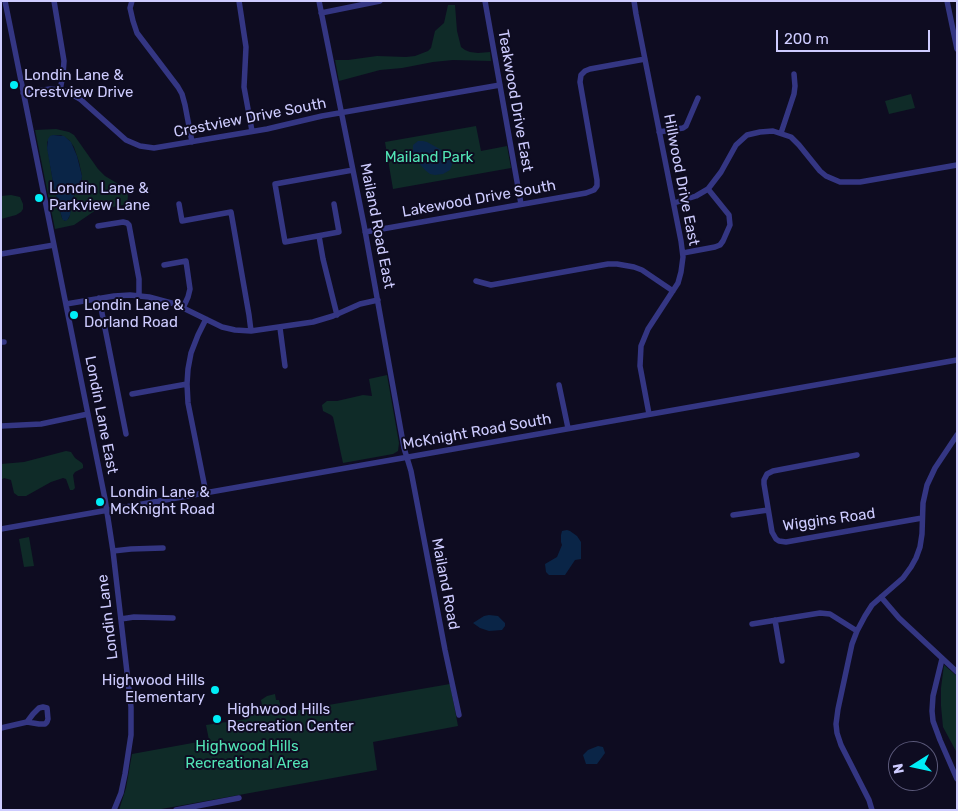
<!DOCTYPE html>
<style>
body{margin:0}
#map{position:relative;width:958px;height:811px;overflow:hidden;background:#0e0c21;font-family:Rubik,sans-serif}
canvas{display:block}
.frame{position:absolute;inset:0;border:2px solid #ceccff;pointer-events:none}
.north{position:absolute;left:888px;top:741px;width:50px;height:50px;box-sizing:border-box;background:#0e0c21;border:1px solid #5b597a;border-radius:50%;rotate:260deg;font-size:14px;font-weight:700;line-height:20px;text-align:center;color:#ceccff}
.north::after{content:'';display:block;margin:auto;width:18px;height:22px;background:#00eef7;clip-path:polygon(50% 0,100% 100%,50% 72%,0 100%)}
.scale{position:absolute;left:776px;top:30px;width:154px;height:22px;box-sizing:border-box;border:2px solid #ceccff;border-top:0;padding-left:6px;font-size:15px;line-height:18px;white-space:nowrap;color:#ceccff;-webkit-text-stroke:4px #0e0c21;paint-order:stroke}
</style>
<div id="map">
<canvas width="958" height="811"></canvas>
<div class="frame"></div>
<div class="north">N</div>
<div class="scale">200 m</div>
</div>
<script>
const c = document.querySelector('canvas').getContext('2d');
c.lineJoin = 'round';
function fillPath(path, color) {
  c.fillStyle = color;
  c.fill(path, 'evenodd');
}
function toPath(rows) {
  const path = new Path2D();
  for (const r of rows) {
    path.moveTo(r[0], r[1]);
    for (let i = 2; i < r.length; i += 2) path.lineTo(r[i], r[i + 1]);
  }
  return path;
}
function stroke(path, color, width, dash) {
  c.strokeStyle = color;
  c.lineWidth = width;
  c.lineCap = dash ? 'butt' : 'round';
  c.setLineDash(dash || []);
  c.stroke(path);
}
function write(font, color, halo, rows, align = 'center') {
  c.font = font + ' Rubik,sans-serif';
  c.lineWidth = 4;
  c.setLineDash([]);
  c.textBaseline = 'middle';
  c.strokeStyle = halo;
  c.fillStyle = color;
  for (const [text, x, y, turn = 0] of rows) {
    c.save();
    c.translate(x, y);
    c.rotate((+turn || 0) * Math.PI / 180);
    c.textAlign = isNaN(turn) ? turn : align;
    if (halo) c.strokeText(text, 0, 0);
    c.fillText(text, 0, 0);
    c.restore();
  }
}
const green = toPath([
 [448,5,455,5,457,31,461,47,465,50,470,52,478,53,490,52,491,61,453,60,433,62,402,68,380,70,339,81,335,60,348,60,377,56,406,57,415,56,428,51,431,48,435,31,444,23],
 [911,94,915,108,889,114,885,101],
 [476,126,481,151,507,146,511,168,393,189,385,142],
 [56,129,69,132,74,135,98,169,105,176,120,185,126,191,128,196,127,203,123,205,96,210,74,225,55,229,35,130],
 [53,135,61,135,69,140,74,147,79,162,82,176,81,183,76,190,73,198,69,218,65,221,62,218,54,188,47,145,47,142],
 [11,195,20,197,23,204,23,209,21,212,16,215,1,219,1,196],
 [387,375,399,443,398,451,393,454,343,463,333,417,331,415,323,411,322,405,327,401,337,401,363,395,372,396,369,379],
 [66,451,71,452,75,458,82,463,83,465,83,468,75,472,73,475,75,488,73,490,70,490,66,479,63,478,51,482,26,496,18,496,14,493,11,480,4,478,1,480,1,464,24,462],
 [29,537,34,566,24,567,19,539],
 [944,665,957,676,957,753,943,727,941,706,941,688],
 [450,684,458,726,373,742,377,770,156,810,119,810,126,788,132,754,209,740,206,725,247,719,247,715,251,708,254,707,259,708,262,716,271,714,263,711,261,700,267,696,275,694,276,700,279,700,282,713]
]);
const water = toPath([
 [53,135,64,136,71,142,77,156,82,176,81,183,76,190,73,198,70,215,68,219,66,221,63,220,62,218,54,188,47,148,48,139,50,136],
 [418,141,423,141,427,142,447,153,450,157,452,165,450,170,443,174,435,175,430,174,425,170,415,159,413,153,413,145],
 [567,530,570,531,577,536,581,542,581,559,575,560,565,575,549,575,546,572,545,564,557,557,562,545,561,542,561,535,562,531],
 [489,615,498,616,505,623,505,626,502,630,489,631,480,628,473,623,484,616],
 [598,746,603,747,605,753,597,764,586,764,583,755,588,750]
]);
const minor = toPath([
 [5,1,105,499,113,551,131,707,131,735,125,774,121,793,114,810],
 [54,1,64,61,63,75,60,90],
 [132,1,130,8,133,21,137,33,178,87,182,94,185,105,192,142],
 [239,1,246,47,244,87,252,131],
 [319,1,364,225,404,448,411,471,445,650,459,715],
 [485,1,521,204],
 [634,1,636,14,681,241,683,257,681,272,678,283,648,329,641,346,640,366,649,414],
 [947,1,957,49],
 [321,13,380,1],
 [23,93,50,89,60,90,68,92,80,99,126,140,140,146,154,148,267,129,322,116,500,85],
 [659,132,683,128,686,126,698,98],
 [781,133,794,94,795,86,794,74],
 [674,203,696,196,708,189,721,172,736,145,747,135,760,132,773,131,791,137,799,145,820,171,826,176,840,182,860,182,957,165],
 [179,204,182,221,231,212,249,315,251,331],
 [334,204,339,232,285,242,275,184,353,170],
 [98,226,123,222,127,223,129,225,139,279,139,296],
 [365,232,586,193,594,190,597,186,597,180,580,82,581,75,585,71,590,69,645,59],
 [319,236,323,259,337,315],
 [683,253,715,247,720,245,723,241,730,225,729,215,708,189],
 [1,254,54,245],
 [164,265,186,261,190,289,188,297,183,308],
 [476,281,491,285,608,264,617,264,634,267,642,270,673,291],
 [99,298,126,434],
 [66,304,114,296,130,295,149,297,175,304,222,327,235,330,251,331,313,322,333,316,360,304,378,300],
 [280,328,285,366],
 [1,342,4,342],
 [559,385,568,428],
 [132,394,187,384],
 [1,426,41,424,88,414],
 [857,455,773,471,767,474,764,480,764,484,772,532,776,539,779,541,786,542,922,518],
 [206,493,188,403,187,384,188,369,191,353,198,335,206,319],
 [733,515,768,510],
 [1,529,957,360],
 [113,551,131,549,163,548],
 [881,597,899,618,957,672],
 [121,619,134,617,173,618],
 [775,620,782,661],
 [752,624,820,613,830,614,857,631],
 [942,659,933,696,932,711,933,721,940,740,957,779],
 [1,728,27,722,39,724,45,724,47,722,48,719,47,708,43,707,39,708,33,714,27,722],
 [176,810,239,798],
 [872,810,869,800,841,745,837,733,836,724,838,709,852,644,857,631,865,616,872,605,903,578,911,567,916,558,920,547,922,534,923,503,927,485,935,468,957,435]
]);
const markers = [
 [14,85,5,"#00eef7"],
 [39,198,5,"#00eef7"],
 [74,315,5,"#00eef7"],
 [100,502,5,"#00eef7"],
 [215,690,5,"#00eef7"],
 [217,719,5,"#00eef7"]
];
const poiNames = [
 ["Londin Lane &",24,76],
 ["Crestview Drive",24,93],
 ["Londin Lane &",49,189],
 ["Parkview Lane",49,206],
 ["Londin Lane &",84,306],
 ["Dorland Road",84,323],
 ["Londin Lane &",110,493],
 ["McKnight Road",110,510],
 ["Highwood Hills",205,681,"right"],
 ["Elementary",205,698,"right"],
 ["Highwood Hills",227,710],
 ["Recreation Center",227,727]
];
const streetNames = [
 ["Teakwood Drive East",515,101,80],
 ["Crestview Drive South",250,118,-11],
 ["Hillwood Drive East",681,180,79],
 ["Lakewood Drive South",479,199,-10],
 ["Mailand Road East",377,226,79],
 ["Londin Lane East",101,415,79],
 ["McKnight Road South",477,432,-10],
 ["Wiggins Road",829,520,-8],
 ["Mailand Road",445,584,79],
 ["Londin Lane",108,617,-97]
];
const parkNames = [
 ["Mailand Park",429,158],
 ["Highwood Hills",247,747],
 ["Recreational Area",247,764]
];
fillPath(green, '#0f2b28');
fillPath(water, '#0a2547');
stroke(minor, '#343683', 5.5);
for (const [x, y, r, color] of markers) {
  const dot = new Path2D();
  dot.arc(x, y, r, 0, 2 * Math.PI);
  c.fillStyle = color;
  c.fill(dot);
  stroke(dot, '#0e0c21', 2);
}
write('15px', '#ceccff', '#0e0c21', poiNames, 'left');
write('15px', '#ceccff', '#0e0c21', streetNames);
write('15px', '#52e5b6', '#0e0c21', parkNames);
</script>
